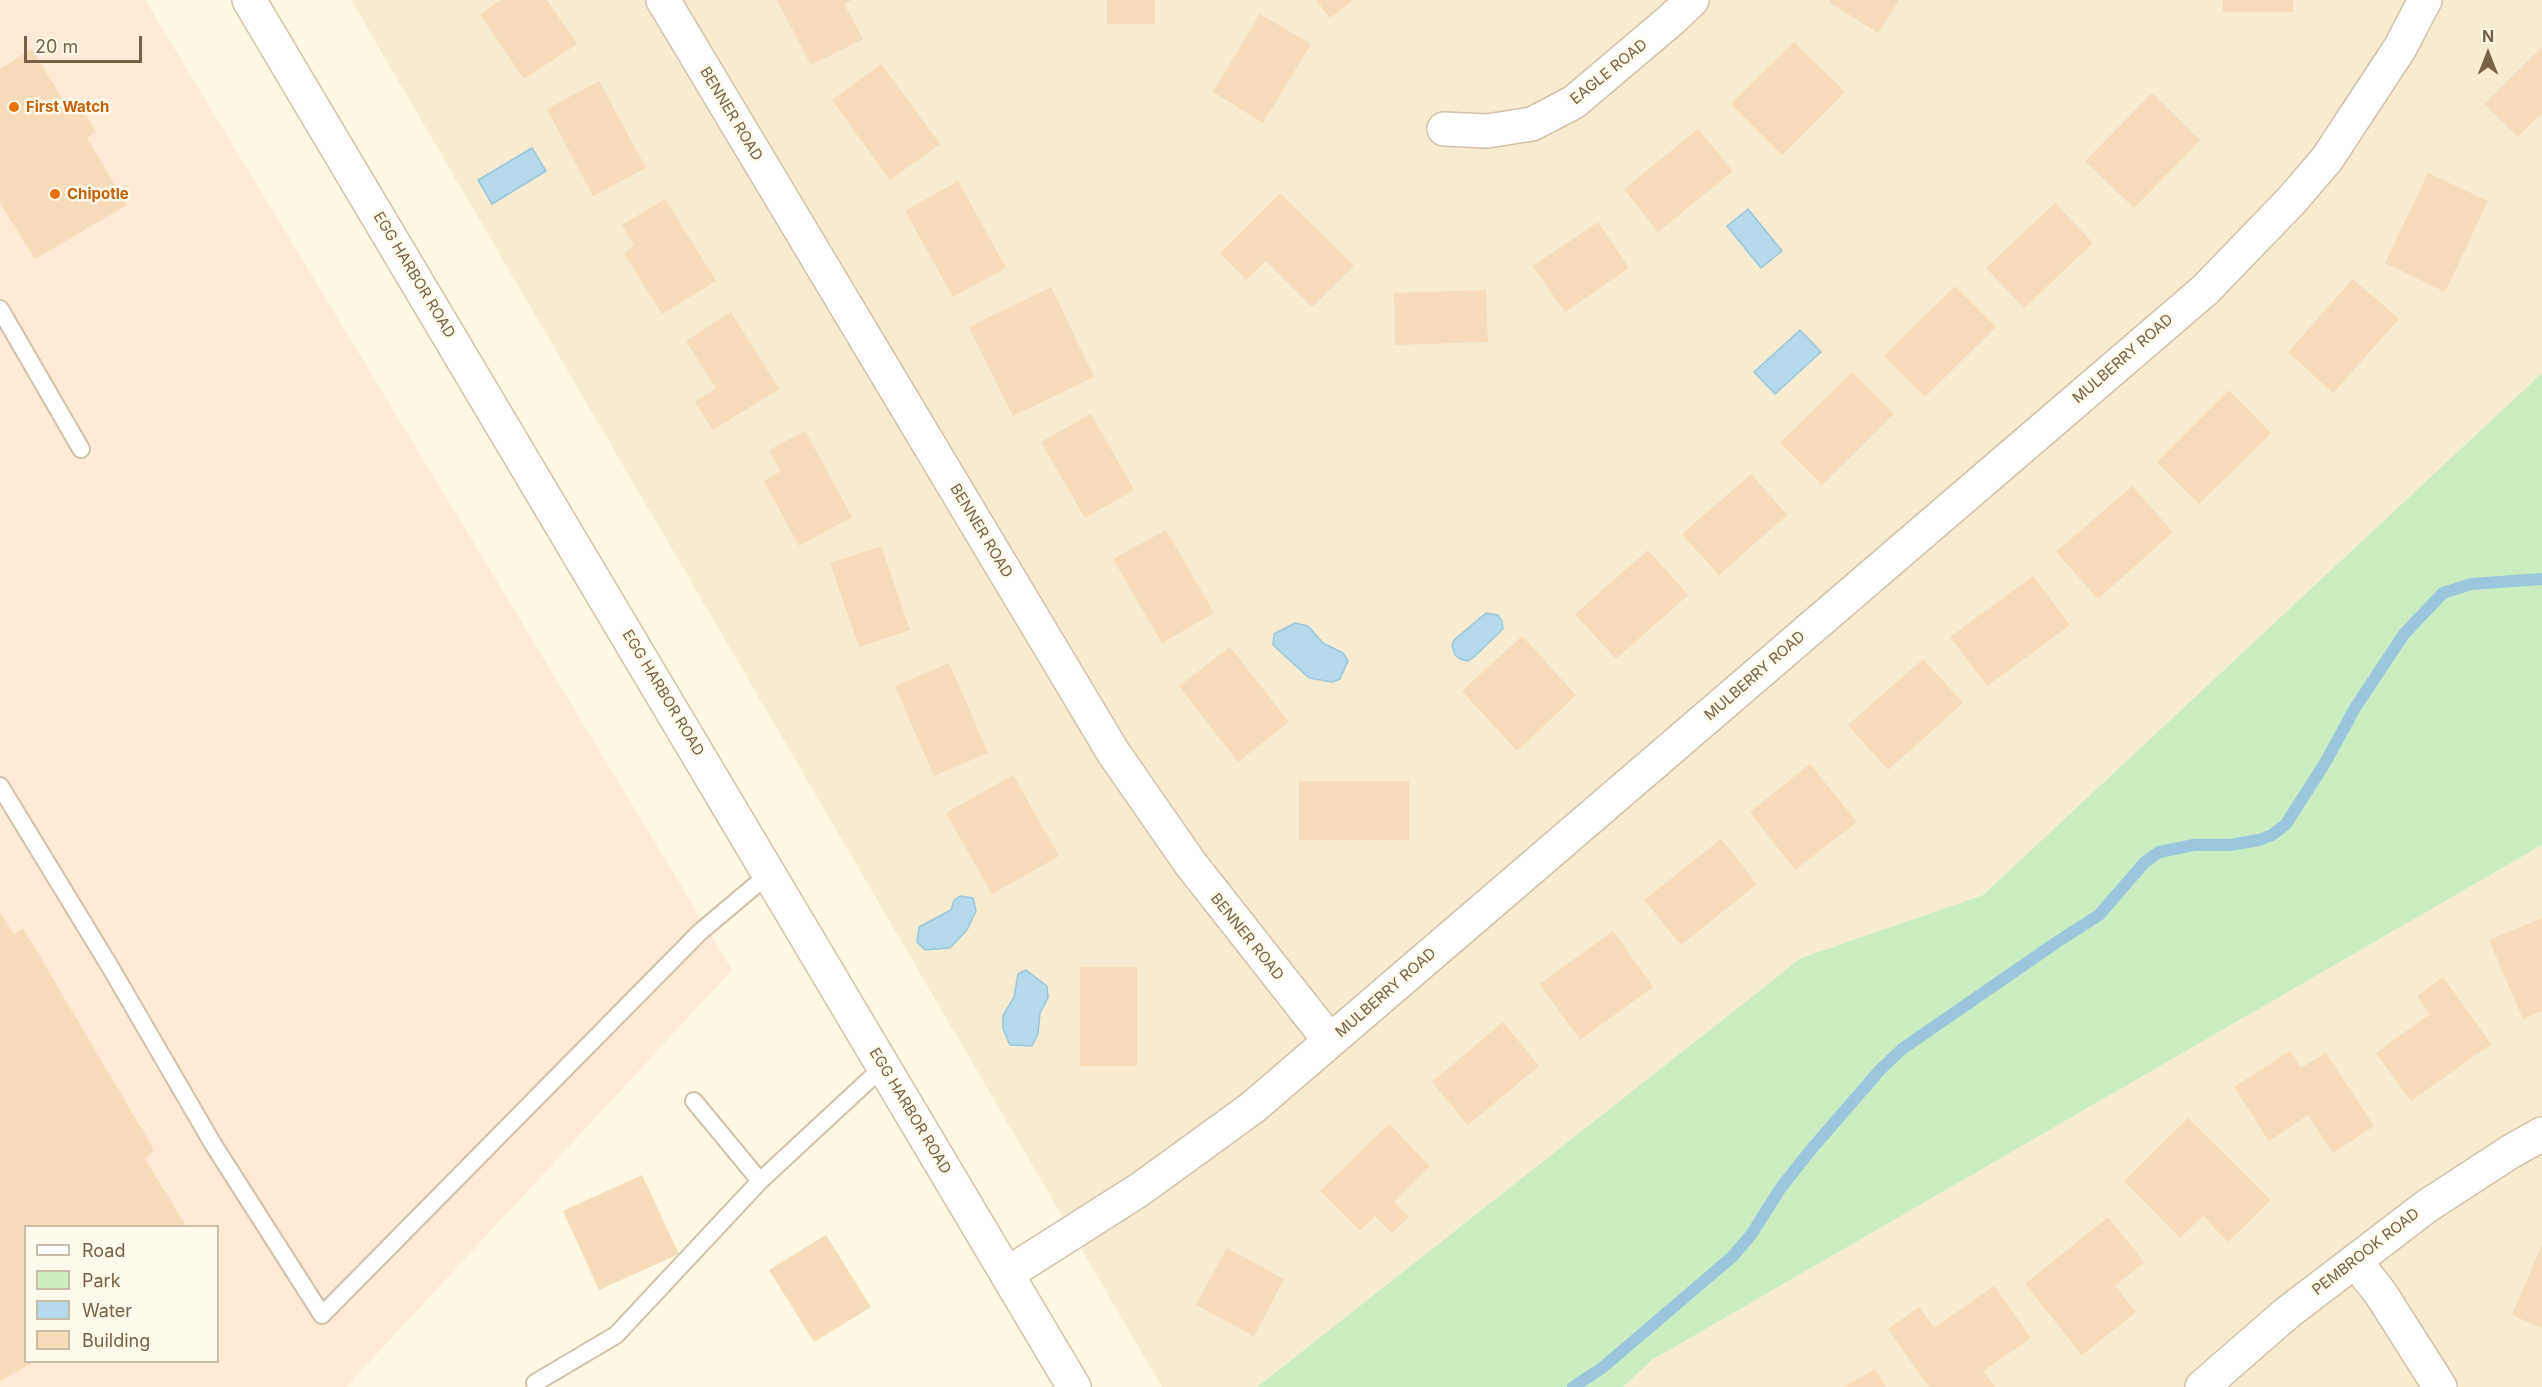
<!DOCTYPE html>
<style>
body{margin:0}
#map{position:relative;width:2542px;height:1387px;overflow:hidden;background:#fef8e4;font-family:Inter,sans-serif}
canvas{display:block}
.legend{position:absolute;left:24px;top:1225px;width:195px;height:138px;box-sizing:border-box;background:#fffbec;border:2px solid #c9bdaa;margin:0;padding:8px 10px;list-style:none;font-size:18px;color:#796147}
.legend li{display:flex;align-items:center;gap:12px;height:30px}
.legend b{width:30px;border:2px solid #c9bdaa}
.north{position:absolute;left:2458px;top:24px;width:60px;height:60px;-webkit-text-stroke:4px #fffbec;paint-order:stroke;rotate:0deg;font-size:16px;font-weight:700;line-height:24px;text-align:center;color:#796147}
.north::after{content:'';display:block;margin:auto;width:21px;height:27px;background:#796147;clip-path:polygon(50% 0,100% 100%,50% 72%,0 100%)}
.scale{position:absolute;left:24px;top:36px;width:118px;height:27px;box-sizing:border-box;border:3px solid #796147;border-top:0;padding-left:8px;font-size:18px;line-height:21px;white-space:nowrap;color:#796147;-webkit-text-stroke:4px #fffbec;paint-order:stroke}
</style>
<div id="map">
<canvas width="2542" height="1387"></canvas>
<ul class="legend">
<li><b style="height:8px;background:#fff"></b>Road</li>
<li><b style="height:16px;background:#cbedc1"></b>Park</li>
<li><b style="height:16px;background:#b6d9ea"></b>Water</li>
<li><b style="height:16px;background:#f6dcb9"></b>Building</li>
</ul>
<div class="north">N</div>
<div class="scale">20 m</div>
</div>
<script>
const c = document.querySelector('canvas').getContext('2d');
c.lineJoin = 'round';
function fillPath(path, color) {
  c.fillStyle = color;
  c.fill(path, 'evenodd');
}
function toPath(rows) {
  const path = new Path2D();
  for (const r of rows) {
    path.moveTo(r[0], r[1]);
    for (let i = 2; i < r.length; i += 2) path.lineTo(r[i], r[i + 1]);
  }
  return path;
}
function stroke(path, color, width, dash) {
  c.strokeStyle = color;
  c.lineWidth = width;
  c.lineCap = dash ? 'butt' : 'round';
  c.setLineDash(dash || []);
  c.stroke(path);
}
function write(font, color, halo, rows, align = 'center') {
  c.font = font + ' Inter,sans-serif';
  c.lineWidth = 5;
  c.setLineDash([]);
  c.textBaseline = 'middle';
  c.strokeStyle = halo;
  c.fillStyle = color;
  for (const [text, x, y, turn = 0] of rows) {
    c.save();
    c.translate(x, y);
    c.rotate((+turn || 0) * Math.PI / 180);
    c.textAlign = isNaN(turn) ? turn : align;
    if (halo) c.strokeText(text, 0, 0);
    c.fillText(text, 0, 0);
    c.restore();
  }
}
const residential = toPath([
 [351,0,2542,0,2542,373,1983,895,1801,958,1257,1387,1162,1387],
 [2542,845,2542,1387,1623,1387,1652,1360]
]);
const commercial = toPath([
 [0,0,145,0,732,970,346,1387,0,1387],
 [26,1226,218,1226,218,1362,26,1362]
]);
const green = toPath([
 [2542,373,2542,845,1652,1360,1623,1387,1257,1387,1801,958,1983,895]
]);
const water = toPath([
 [532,148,546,171,492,204,478,180,532,148],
 [1748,209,1782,251,1761,268,1727,226,1748,209],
 [1800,330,1821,352,1775,394,1754,372,1800,330],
 [1486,613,1498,615,1502,621,1503,629,1474,657,1468,661,1460,659,1455,655,1452,645,1454,640,1486,613],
 [1295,623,1308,626,1323,643,1343,653,1348,661,1340,679,1332,682,1309,678,1273,645,1274,634,1295,623],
 [960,896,973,898,976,911,967,930,950,948,925,950,917,942,919,927,951,910,954,900,960,896],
 [1026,970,1047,986,1048,998,1040,1013,1038,1034,1032,1046,1010,1045,1003,1029,1003,1016,1014,997,1018,974,1026,970]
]);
const stream = toPath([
 [1573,1387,1602,1368,1732,1257,1751,1235,1780,1189,1809,1152,1880,1070,1902,1049,2057,942,2099,915,2145,862,2159,852,2194,845,2230,845,2259,840,2272,835,2286,824,2325,763,2355,708,2404,634,2443,593,2471,584,2542,579]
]);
const building = toPath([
 [501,0,547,0,577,44,524,79,480,14],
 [777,0,852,0,844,4,863,39,811,65],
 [1107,0,1155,0,1155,24,1107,24],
 [1316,0,1354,0,1330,18],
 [1831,0,1899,0,1878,33,1829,2],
 [2223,0,2293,0,2293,12,2223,12],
 [1260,14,1311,44,1263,123,1213,92],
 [1794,42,1845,92,1782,155,1731,104],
 [2542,47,2542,113,2518,137,2484,104],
 [32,49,72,115,83,109,96,132,87,138,127,205,35,259,0,203,0,69],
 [881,64,940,144,890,180,832,100],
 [599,81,646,168,593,196,547,109],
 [2152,93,2200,140,2134,208,2085,161],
 [1698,129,1733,171,1658,232,1624,189],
 [2428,173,2488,201,2445,292,2385,263],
 [958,181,1006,268,953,297,905,211],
 [1280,193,1354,266,1312,307,1266,261,1246,280,1220,253],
 [665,199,716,281,662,314,624,253,634,245,622,225],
 [2055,203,2093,243,2024,308,1986,268],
 [1598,222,1629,268,1565,312,1533,266],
 [2353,279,2399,319,2333,393,2288,352],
 [1955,286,1996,327,1925,397,1884,356],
 [1051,287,1094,377,1013,416,969,327],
 [1486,290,1488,342,1395,345,1394,293],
 [731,312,779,389,713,430,695,402,716,388,686,341],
 [1852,372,1894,414,1822,485,1780,443],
 [2229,390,2271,433,2199,504,2157,462],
 [1091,414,1134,490,1085,518,1041,442],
 [805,431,852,517,799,546,764,481,781,471,769,450],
 [1751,474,1787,515,1719,575,1682,534],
 [2132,486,2173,532,2098,599,2056,552],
 [1166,530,1214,613,1162,643,1113,559],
 [881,546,910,630,859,647,830,563],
 [1648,550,1688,595,1616,659,1575,614],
 [2033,576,2070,625,1987,686,1950,637],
 [1522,636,1576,695,1517,751,1462,691],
 [1230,647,1289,722,1238,762,1179,686],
 [1923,659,1963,703,1888,770,1848,725],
 [949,663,988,753,934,776,895,686],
 [1810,764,1857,822,1795,870,1750,812],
 [1013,775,1059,856,992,894,946,813],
 [1299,781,1409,781,1409,840,1299,840],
 [1721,839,1757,884,1681,945,1644,900],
 [0,912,14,935,23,928,154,1150,145,1159,186,1226,26,1226,26,1362,34,1362,0,1381],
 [2542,918,2542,1011,2523,1019,2489,940],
 [1613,931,1653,987,1580,1040,1540,984],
 [1080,967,1137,967,1137,1066,1080,1066],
 [2443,977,2491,1044,2411,1101,2376,1053,2430,1014,2417,996],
 [1503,1022,1539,1066,1468,1125,1432,1082],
 [2290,1051,2301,1068,2326,1053,2374,1126,2333,1153,2308,1115,2269,1141,2234,1087],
 [2188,1118,2271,1200,2228,1242,2203,1216,2180,1238,2124,1181],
 [1389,1124,1430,1166,1394,1202,1409,1217,1392,1233,1375,1216,1360,1231,1320,1191],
 [642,1175,679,1254,599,1290,563,1211],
 [2108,1217,2144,1262,2115,1286,2136,1312,2082,1355,2025,1284],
 [826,1235,871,1307,814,1342,769,1270],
 [2542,1245,2542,1328,2512,1315],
 [1227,1248,1284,1279,1254,1336,1196,1305],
 [1994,1286,2031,1338,1983,1371,1995,1387,1929,1387,1888,1329,1919,1307,1934,1328],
 [1875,1369,1886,1387,1843,1387]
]);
const lane = toPath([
 [0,309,81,449],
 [0,786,109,965,213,1144,322,1315,700,932,770,873],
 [694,1101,760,1181,884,1066],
 [535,1383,616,1335,760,1181]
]);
const street = toPath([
 [663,0,1113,752,1190,863,1330,1041],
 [1444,129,1487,131,1532,124,1574,102,1671,20,1692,0],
 [2356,1262,2381,1294,2440,1387],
 [1007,1274,1139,1190,1252,1108,2205,290,2291,201,2327,159,2400,48,2425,0],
 [2202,1387,2287,1313,2427,1206,2510,1152,2542,1134]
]);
const secondary = toPath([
 [249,0,1074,1387]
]);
const markers = [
 [14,107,6,"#e8710a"],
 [55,194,6,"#e8710a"]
];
const streetNames = [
 ["EAGLE ROAD",1609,72,-39],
 ["BENNER ROAD",731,114,59],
 ["EGG HARBOR ROAD",414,275,59],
 ["MULBERRY ROAD",2123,359,-41],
 ["BENNER ROAD",981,531,59],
 ["MULBERRY ROAD",1755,676,-41],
 ["EGG HARBOR ROAD",663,693,59],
 ["BENNER ROAD",1247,937,51],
 ["MULBERRY ROAD",1386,993,-41],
 ["EGG HARBOR ROAD",910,1111,59],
 ["PEMBROOK ROAD",2366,1252,-38]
];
const foodNames = [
 ["First Watch",26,107],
 ["Chipotle",67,194]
];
fillPath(residential, '#f7ecd1');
fillPath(commercial, '#ffead7');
fillPath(green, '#cbedc1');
fillPath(water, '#b6d9ea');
stroke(water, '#9bc7dc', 1.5);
stroke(stream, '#9bc7dc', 12);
fillPath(building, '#f6dcb9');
stroke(lane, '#d1c1a9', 20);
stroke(street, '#d1c1a9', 36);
stroke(secondary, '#d4c3a6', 36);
stroke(lane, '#fff', 16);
stroke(street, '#fff', 33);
stroke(secondary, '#fff', 33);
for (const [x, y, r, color] of markers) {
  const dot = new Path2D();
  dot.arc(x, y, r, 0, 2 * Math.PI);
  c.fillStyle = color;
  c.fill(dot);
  stroke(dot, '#fffbec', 2);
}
write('15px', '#796147', '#fffbec', streetNames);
write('bold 15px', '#c56008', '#fffbec', foodNames, 'left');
</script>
